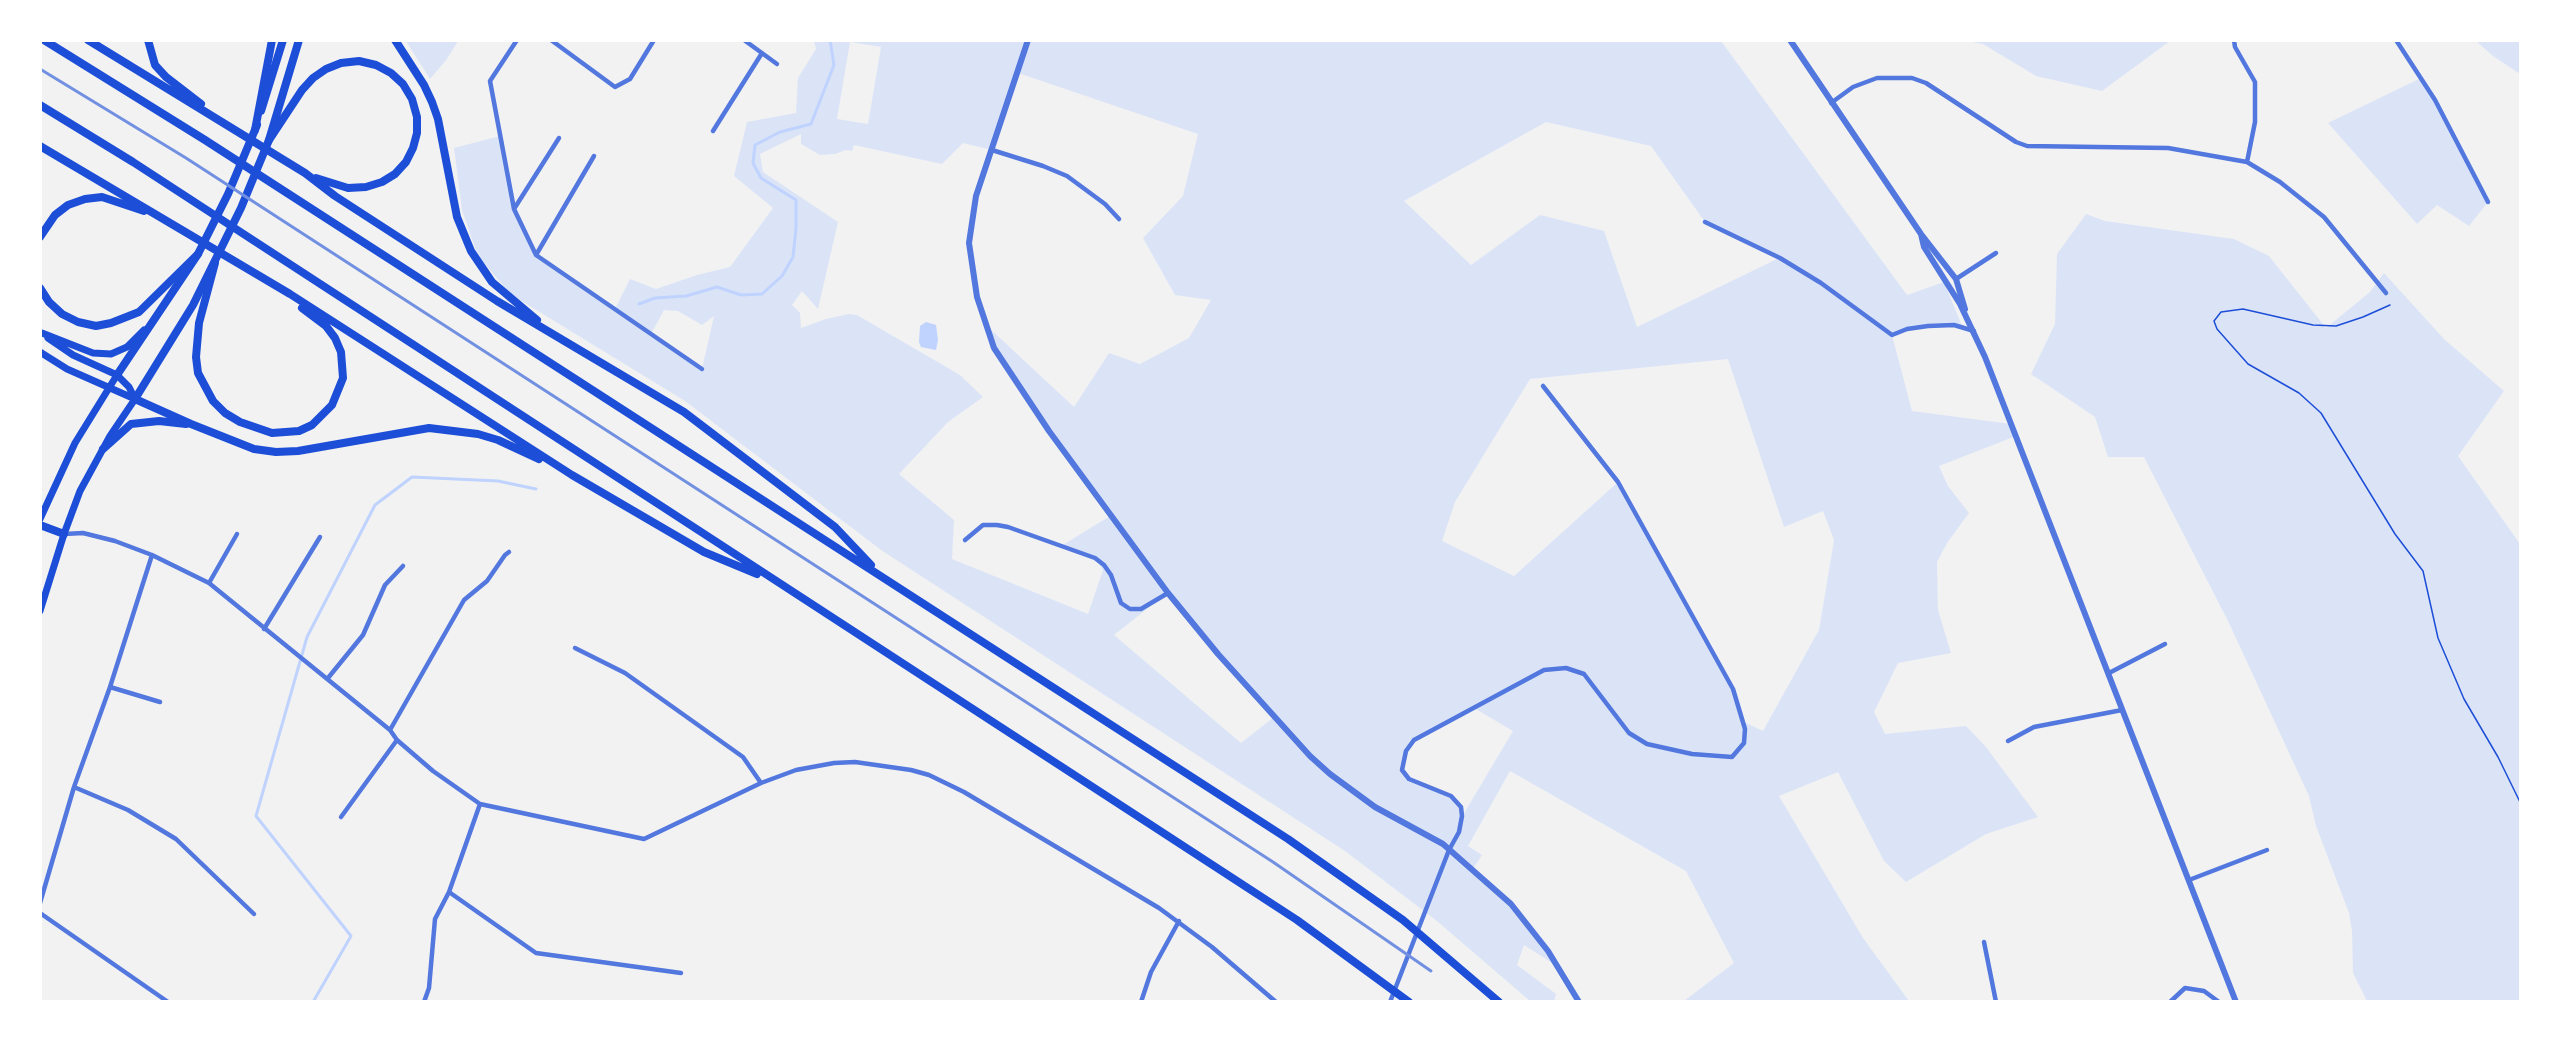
<!DOCTYPE html>
<style>
body{margin:0}
#map{position:relative;width:2561px;height:1042px;overflow:hidden;background:#f2f2f2;font-family:"Nunito Sans",sans-serif}
canvas{display:block}
.frame{position:absolute;inset:0;border:42px solid #fff;pointer-events:none}
</style>
<div id="map">
<canvas width="2561" height="1042"></canvas>
<div class="frame"></div>
</div>
<script>
const c = document.querySelector('canvas').getContext('2d');
c.lineJoin = 'round';
function fillPath(path, color) {
  c.fillStyle = color;
  c.fill(path, 'evenodd');
}
function toPath(rows) {
  const path = new Path2D();
  for (const r of rows) {
    path.moveTo(r[0], r[1]);
    for (let i = 2; i < r.length; i += 2) path.lineTo(r[i], r[i + 1]);
  }
  return path;
}
function stroke(path, color, width, dash) {
  c.strokeStyle = color;
  c.lineWidth = width;
  c.lineCap = dash ? 'butt' : 'round';
  c.setLineDash(dash || []);
  c.stroke(path);
}
const green = toPath([
 [406,41,458,41,447,59,430,79],
 [814,41,1721,41,1907,295,1944,282,1962,326,1928,326,1892,335,1912,411,2011,424,2016,436,1939,466,1948,486,1969,513,1947,543,1937,562,1938,610,1951,653,1898,663,1874,712,1885,734,1966,726,1986,747,2038,817,1986,834,1906,882,1884,861,1838,772,1779,796,1863,938,1909,1001,1684,1001,1734,963,1686,871,1510,771,1468,846,1482,855,1472,870,1511,904,1557,966,1524,945,1517,965,1556,994,1554,1001,1530,1001,1437,921,1345,851,881,550,685,401,520,300,506,289,484,263,475,248,462,210,454,148,500,136,514,209,536,255,615,309,630,279,656,289,697,275,730,267,773,208,734,176,747,122,796,113,798,78,816,49],
 [850,42,881,47,868,124,837,119],
 [1018,73,1198,134,1183,196,1143,238,1175,295,1211,300,1189,338,1140,364,1109,353,1074,407,987,326,994,348,1110,516,1061,546,1095,558,1103,570,1088,614,952,559,954,520,899,474,948,422,983,397,960,375,857,315,849,314,826,319,801,328,800,313,792,305,802,291,818,309,838,222,763,172,760,154,801,134,801,144,820,155,835,154,846,150,852,151,854,145,942,164,963,143,992,150],
 [1546,122,1651,146,1705,222,1779,258,1637,327,1604,231,1540,215,1471,265,1404,201],
 [664,310,678,311,702,325,714,316,702,369,651,334],
 [1728,359,1784,527,1823,511,1834,540,1819,630,1763,731,1742,721,1733,689,1618,482,1514,576,1442,541,1455,502,1530,379],
 [1167,593,1274,717,1241,743,1114,635],
 [1474,708,1513,731,1463,815,1461,807,1451,796,1409,779,1402,770,1406,751,1414,741],
 [1967,41,2170,41,2102,91,2036,76,1983,44],
 [2476,41,2520,41,2520,74,2493,56],
 [2421,78,2488,202,2469,226,2437,205,2417,224,2328,123],
 [2086,214,2105,221,2234,239,2269,256,2326,328,2370,292,2384,273,2444,339,2504,391,2458,456,2520,544,2520,1001,2367,1001,2353,973,2352,931,2349,913,2316,826,2309,796,2228,621,2144,457,2108,457,2095,417,2031,374,2055,324,2057,254]
]);
const water = toPath([
 [926,322,936,325,938,340,936,350,921,347,919,342,920,326]
]);
const stream = toPath([
 [639,304,655,298,686,296,717,287,741,295,762,294,782,276,793,257,796,228,796,200,761,178,753,163,755,145,780,132,811,124,834,65,830,40],
 [313,1002,351,936,256,816,307,637,375,505,412,477,498,481,536,489]
]);
const path = toPath([
 [2390,305,2363,317,2336,326,2313,325,2243,309,2221,312,2214,321,2217,329,2248,364,2299,393,2321,413,2395,534,2423,571,2438,638,2464,699,2498,757,2520,802]
]);
const minor = toPath([
 [517,40,490,81,514,209,536,255,702,369],
 [551,40,615,87,630,79,654,40],
 [744,40,777,64],
 [2234,40,2235,47,2255,82,2255,122,2247,162],
 [2396,40,2435,100,2488,202],
 [1831,103,1853,87,1877,78,1912,78,1926,83,2016,142,2027,146,2168,148,2247,162,2280,182,2324,217,2386,293],
 [713,131,762,53],
 [992,150,1043,166,1067,176,1105,204,1119,219],
 [514,209,559,138],
 [1705,222,1780,258,1821,283,1892,335,1907,329,1928,326,1954,325,1974,331],
 [536,255,594,156],
 [1956,279,1996,253],
 [64,534,83,533,115,541,152,555,209,583,390,730,397,740,433,771,480,804,644,839,761,783,796,770,834,763,855,762,911,770,929,775,964,792,1159,908,1212,947,1276,1002],
 [965,540,983,525,997,525,1008,527,1095,558,1104,565,1111,575,1121,603,1130,609,1141,609,1168,593],
 [209,583,237,534],
 [264,629,320,537],
 [575,648,625,673,743,757,761,783],
 [2109,673,2165,644],
 [328,678,363,635,385,585,403,566],
 [110,687,160,702],
 [390,730,464,600,487,581,505,555,509,552],
 [2008,741,2034,727,2122,710],
 [74,787,128,810,176,839,254,914],
 [341,817,397,740],
 [2189,880,2267,850],
 [449,892,536,953,681,973],
 [40,903,74,787,110,687,152,555],
 [40,913,168,1002],
 [1984,942,1996,1002],
 [40,1001,41,1002],
 [424,1002,429,988,435,919,449,892,480,804],
 [1141,1002,1151,972,1179,921],
 [1390,1002,1449,850,1459,832,1462,816,1461,807,1451,796,1409,779,1402,770,1406,751,1414,740,1544,670,1566,668,1584,674,1629,733,1647,744,1692,754,1732,757,1744,743,1745,729,1733,689,1618,482,1543,386],
 [2170,1002,2185,988,2204,991,2219,1002]
]);
const tertiary = toPath([
 [1028,40,976,196,969,243,977,297,994,348,1049,431,1168,593,1218,654,1310,756,1330,774,1375,807,1443,844,1511,904,1548,951,1579,1002],
 [1790,40,1921,234,1956,279,1965,309],
 [1921,234,1924,247,1960,304,1985,357,2236,1002]
]);
const secondary = toPath([
 [42,333,93,353,111,354,127,347,144,330],
 [48,338,73,355,117,375,129,387,135,399],
 [40,352,67,369,135,399],
 [40,519,75,443,117,375],
 [40,611,64,534,80,491,110,436,135,399]
]);
const primary = toPath([
 [261,111,283,40],
 [117,375,198,254,228,194,257,125],
 [135,399,193,305,241,208,269,140,299,40]
]);
const motorway = toPath([
 [44,40,205,140,1288,839,1403,920,1499,1002],
 [88,40,305,173,335,196,497,301,684,412,835,527,871,565],
 [148,40,155,65,166,77,201,104],
 [395,40,424,85,432,102,438,119,457,217,471,251,492,282,537,320],
 [40,105,133,162,1297,920,1409,1002],
 [255,130,272,40],
 [269,140,302,90,313,78,326,69,341,63,359,61,376,65,391,73,403,84,412,99,417,117,417,133,413,148,406,162,395,174,382,182,366,187,348,188,316,178],
 [40,146,290,294,572,475,704,552,757,574],
 [40,237,55,215,68,205,85,199,102,197,144,211],
 [215,263,199,323,196,357,198,373,213,401,225,413,240,422,272,433,299,431,312,425,332,405,343,378,341,352,335,338,326,326,302,308],
 [40,288,49,302,62,314,78,322,96,326,111,323,139,312,198,254],
 [135,399,191,424,254,449,276,452,298,451,429,428,478,434,498,440,539,459],
 [103,449,131,424,159,421,186,424],
 [40,525,64,534]
]);
const rail = toPath([
 [40,69,186,158,1273,862,1431,971]
]);
fillPath(green, '#dbe4f7');
fillPath(water, '#bfd3fe');
stroke(stream, '#bfd3fe', 3);
stroke(path, '#1d4ed8', 1.5);
stroke(minor, '#5277de', 4.5);
stroke(tertiary, '#5277de', 6);
stroke(secondary, '#1d4ed8', 7);
stroke(primary, '#1d4ed8', 8);
stroke(motorway, '#1d4ed8', 8);
stroke(rail, '#7290e2', 3);
</script>
